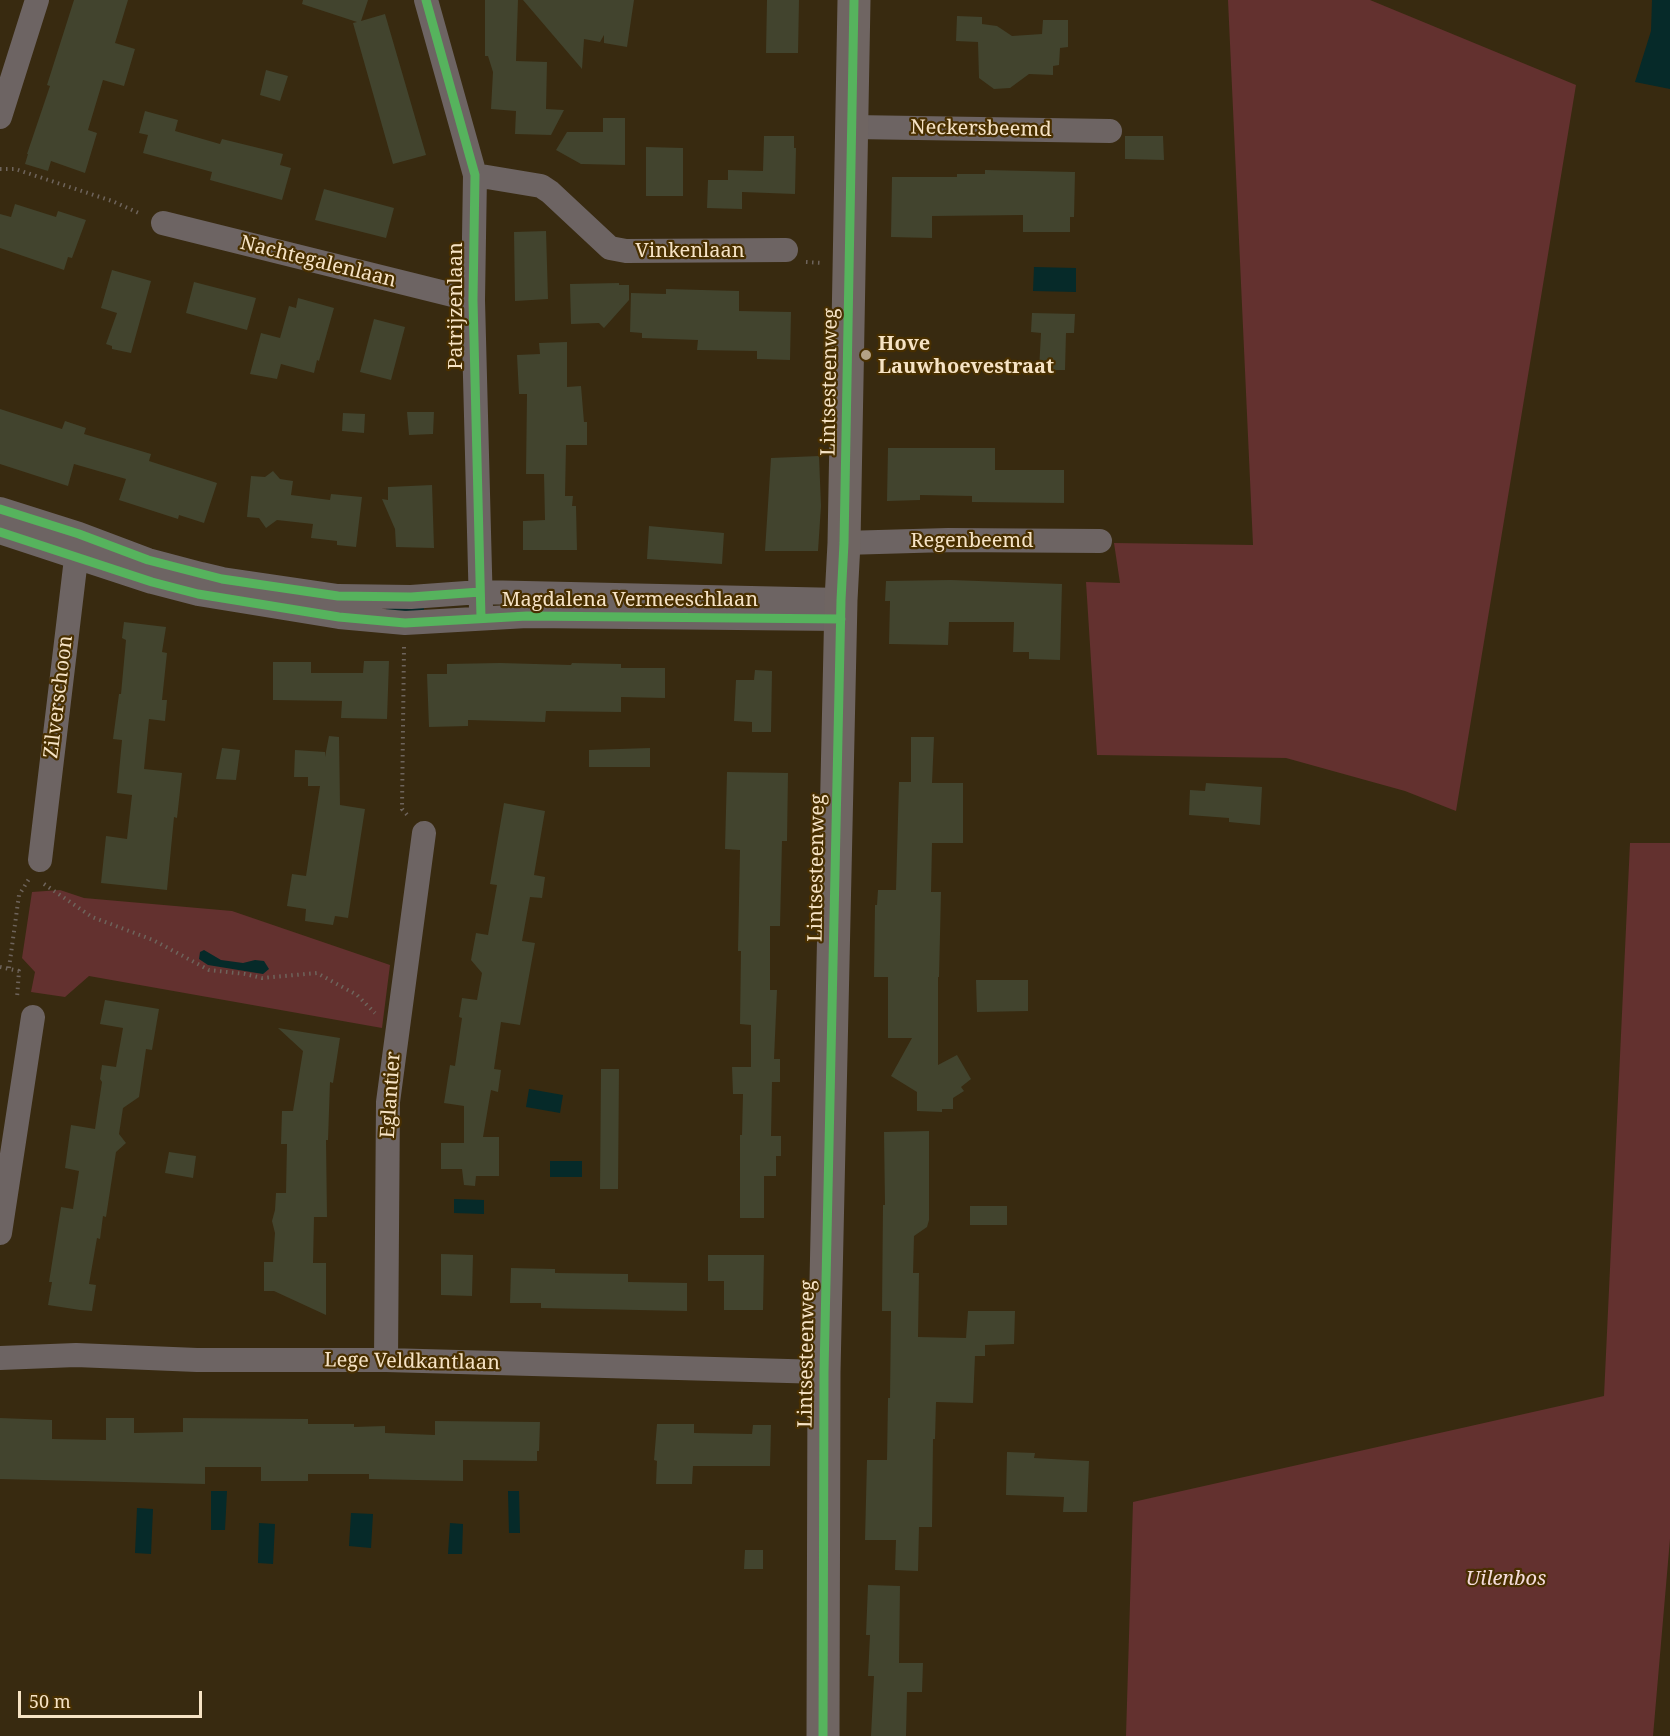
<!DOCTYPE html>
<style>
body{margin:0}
#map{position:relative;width:1670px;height:1736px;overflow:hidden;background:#382a10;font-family:"Noto Serif",serif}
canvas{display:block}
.scale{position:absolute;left:18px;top:1691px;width:184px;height:27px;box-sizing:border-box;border:3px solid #f6e3c5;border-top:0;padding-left:8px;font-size:18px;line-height:21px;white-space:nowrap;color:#f6e3c5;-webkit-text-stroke:4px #482f00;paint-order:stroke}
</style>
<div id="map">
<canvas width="1670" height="1736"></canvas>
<div class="scale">50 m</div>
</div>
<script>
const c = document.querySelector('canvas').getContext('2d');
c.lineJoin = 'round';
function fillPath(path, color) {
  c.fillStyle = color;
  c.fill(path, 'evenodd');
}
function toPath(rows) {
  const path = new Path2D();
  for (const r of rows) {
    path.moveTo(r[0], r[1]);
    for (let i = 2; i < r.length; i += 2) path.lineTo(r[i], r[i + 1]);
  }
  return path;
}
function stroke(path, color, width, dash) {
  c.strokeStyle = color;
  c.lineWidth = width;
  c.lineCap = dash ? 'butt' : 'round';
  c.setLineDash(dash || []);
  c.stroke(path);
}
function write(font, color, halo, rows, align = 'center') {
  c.font = font + ' "Noto Serif",serif';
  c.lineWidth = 4.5;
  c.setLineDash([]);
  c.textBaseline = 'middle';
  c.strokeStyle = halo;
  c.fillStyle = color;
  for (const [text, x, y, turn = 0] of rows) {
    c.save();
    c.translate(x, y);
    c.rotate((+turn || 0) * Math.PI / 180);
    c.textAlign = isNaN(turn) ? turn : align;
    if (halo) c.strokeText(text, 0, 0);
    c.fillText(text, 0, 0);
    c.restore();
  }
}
const green = toPath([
 [1228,0,1370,0,1576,85,1456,811,1405,791,1286,758,1097,755,1086,582,1120,583,1114,543,1253,545],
 [1630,843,1670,843,1670,1539,1653,1736,1126,1736,1133,1502,1604,1396],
 [60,890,84,898,232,911,390,965,382,1028,89,976,65,997,31,992,35,972,22,958,32,892]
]);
const water = toPath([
 [1652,0,1670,0,1670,89,1635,82,1651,31],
 [1034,267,1076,268,1076,292,1033,291],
 [204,950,221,960,243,963,255,960,264,961,269,969,263,974,208,965,199,959,200,952],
 [529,1089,563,1095,560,1113,526,1107],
 [550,1161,582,1161,582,1177,550,1177],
 [454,1199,484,1200,484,1214,454,1213],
 [211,1491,227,1491,225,1530,211,1530],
 [508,1491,519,1491,520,1533,509,1533],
 [137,1508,153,1509,151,1554,135,1553],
 [351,1513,373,1514,371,1548,349,1546],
 [259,1523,275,1524,273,1564,258,1563],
 [450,1523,463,1524,462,1554,448,1554]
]);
const stream = toPath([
 [390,610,420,609]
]);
const building = toPath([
 [74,0,128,0,115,43,135,49,124,86,103,80,88,130,97,133,85,173,51,161,48,171,25,164,28,154,27,154,50,86,47,85],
 [303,0,368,0,361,21,385,14,426,155,393,164,353,23,357,22,302,4],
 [485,0,518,0,516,61,547,62,546,109,564,110,551,135,515,134,516,111,491,109,493,72,488,56,485,56],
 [523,0,634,0,627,47,604,43,604,35,600,42,584,39,582,69],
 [767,0,799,0,798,53,766,53],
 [957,16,982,17,982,24,997,26,1012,36,1042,34,1043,20,1068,20,1068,47,1060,48,1059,65,1053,66,1053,75,1029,74,1010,88,994,89,979,78,978,42,956,41],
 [266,70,288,76,280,101,260,95],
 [145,111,178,120,175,131,220,144,222,139,283,154,280,165,291,168,282,200,210,180,212,172,143,153,148,135,139,133],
 [603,118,625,118,625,165,581,164,556,150,567,132,603,132],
 [764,136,794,136,794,148,796,148,795,194,742,192,742,209,707,208,708,180,728,180,728,170,763,171],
 [1125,136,1163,136,1164,160,1125,159],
 [646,147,683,148,683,196,646,196],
 [985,170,1075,172,1074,217,1070,217,1070,232,1023,232,1023,215,932,216,932,238,891,237,892,177,957,177,957,174,985,174],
 [324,189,394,208,386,238,315,220],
 [15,204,56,217,58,211,86,220,72,258,68,257,64,270,0,248,0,214,11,217],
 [546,231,548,299,515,301,514,232],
 [112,270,151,281,131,353,112,349,112,346,106,344,117,313,101,308],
 [194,282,256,298,247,330,186,313],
 [619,283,619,285,629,285,629,300,604,328,599,323,571,324,570,284],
 [666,289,739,291,739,311,791,312,790,360,757,359,757,351,697,350,698,340,642,338,642,333,630,332,631,293,666,294],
 [298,298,334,308,319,361,317,360,314,373,281,364,277,379,250,374,261,333,280,338,289,306,296,308],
 [1032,313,1075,314,1074,333,1066,333,1065,370,1039,370,1041,333,1031,332],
 [374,319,405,327,391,380,360,372],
 [567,342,567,387,581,386,584,422,587,422,587,445,566,445,565,496,573,496,572,506,576,506,577,550,523,550,523,521,545,520,544,474,526,474,527,394,519,394,517,355,540,354,539,343],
 [0,409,62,429,65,421,86,428,84,434,151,454,149,461,217,483,204,523,179,515,178,519,119,500,126,479,74,464,68,486,0,464],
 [407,412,434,412,433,434,409,435],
 [343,413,365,414,364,433,342,431],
 [888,448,995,448,995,470,1064,470,1064,503,972,502,972,496,920,495,920,500,887,501],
 [819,456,821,506,818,551,765,551,771,458],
 [273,471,280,479,293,481,291,495,330,500,331,494,362,497,356,547,337,545,337,541,311,538,313,524,277,520,266,528,259,518,247,517,251,476,265,477],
 [432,485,434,548,396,547,395,529,382,499,388,500,388,487],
 [649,526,724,533,722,564,647,559],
 [951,580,1062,584,1060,660,1029,659,1029,652,1013,652,1014,622,949,622,948,645,889,644,890,601,885,601,886,581],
 [124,622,166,627,162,652,167,653,162,700,167,700,165,721,149,719,144,769,182,773,177,818,174,817,167,890,101,883,106,836,127,839,132,795,117,793,122,740,113,739,119,694,121,694,126,640,122,638],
 [364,661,389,661,387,719,341,718,342,701,273,700,273,662,311,662,311,673,363,673],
 [500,663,571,665,572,663,621,664,621,668,665,668,665,698,621,697,621,712,546,711,545,722,468,720,468,726,429,727,427,674,447,674,447,664],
 [755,670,772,671,771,732,752,732,752,722,734,721,736,680,754,680],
 [329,736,339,737,340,805,365,809,348,918,335,916,333,925,305,921,306,909,287,906,292,874,306,876,320,786,308,786,308,777,294,777,295,750,325,752,325,757],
 [911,737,934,737,932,783,963,783,963,843,932,843,931,892,941,892,939,977,938,977,938,1065,957,1055,971,1079,961,1087,964,1091,953,1098,953,1109,942,1109,942,1112,917,1111,917,1092,891,1076,912,1038,888,1038,888,977,874,977,875,905,877,905,878,890,896,890,899,782,911,782],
 [222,748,240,750,236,780,216,779],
 [650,748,650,767,589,767,589,750],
 [727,772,788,773,787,841,782,841,780,926,770,926,770,990,777,990,774,1059,780,1059,780,1082,772,1082,771,1136,781,1136,781,1156,776,1156,776,1176,764,1176,764,1218,740,1218,740,1135,742,1135,743,1094,733,1094,732,1067,751,1067,751,1025,740,1024,741,951,738,951,740,850,725,849],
 [1206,783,1262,787,1260,825,1229,822,1229,818,1189,815,1190,790,1205,791],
 [504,803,545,811,534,875,545,877,542,898,530,897,522,941,535,943,520,1025,501,1022,494,1069,501,1070,498,1092,491,1090,483,1137,499,1137,499,1176,476,1176,475,1186,464,1185,462,1169,441,1169,441,1143,464,1143,464,1106,444,1103,450,1065,455,1066,462,1018,459,1017,462,998,477,1000,482,973,471,960,476,933,488,935,497,885,490,884],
 [976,980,1028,980,1028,1011,977,1012],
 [105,1000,159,1009,152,1050,146,1049,139,1097,123,1108,119,1134,126,1143,116,1152,106,1217,103,1216,100,1239,97,1238,89,1284,96,1285,92,1311,80,1310,48,1305,52,1282,49,1282,61,1207,73,1209,79,1171,65,1168,71,1125,95,1129,102,1082,100,1079,102,1065,116,1067,123,1028,100,1024],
 [278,1028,340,1038,333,1083,330,1082,328,1140,326,1140,327,1217,314,1217,313,1263,326,1263,326,1315,274,1291,264,1291,264,1262,273,1262,275,1233,272,1221,275,1210,276,1193,286,1193,287,1144,281,1144,282,1111,293,1111,303,1051],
 [601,1069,619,1069,618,1189,600,1189],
 [929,1131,929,1220,927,1227,914,1236,913,1273,919,1273,918,1337,966,1338,968,1311,1015,1311,1014,1344,985,1345,985,1356,975,1356,973,1403,936,1402,935,1439,933,1439,932,1527,919,1527,918,1571,895,1570,896,1540,865,1540,867,1460,887,1460,888,1398,890,1398,891,1311,882,1311,883,1205,885,1205,884,1132],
 [169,1152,196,1156,193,1178,165,1173],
 [970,1206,1007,1206,1007,1225,970,1225],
 [441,1254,473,1255,472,1296,441,1295],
 [708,1255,764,1255,763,1310,724,1310,724,1281,708,1281],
 [511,1268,555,1269,555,1273,628,1274,628,1282,687,1283,687,1311,541,1308,541,1303,510,1303],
 [0,1418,52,1420,52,1439,106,1440,106,1418,134,1418,134,1433,183,1432,183,1418,308,1419,308,1424,354,1424,354,1427,385,1426,385,1433,435,1435,435,1421,540,1422,539,1451,537,1451,537,1461,463,1460,463,1481,369,1479,369,1474,308,1474,308,1481,261,1481,261,1467,205,1467,205,1484,0,1479],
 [657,1424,694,1424,694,1433,752,1434,753,1425,771,1425,770,1466,693,1466,692,1484,656,1484,657,1461,654,1460],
 [1007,1452,1035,1453,1034,1458,1089,1461,1087,1512,1063,1512,1064,1497,1006,1495],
 [745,1550,763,1550,763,1569,744,1569],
 [868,1585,900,1586,899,1663,923,1663,922,1692,907,1692,906,1736,871,1736,874,1676,868,1676,870,1635,866,1635]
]);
const path = toPath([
 [0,169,15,169,112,201,141,214],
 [806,262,822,263],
 [404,647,402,809,409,817],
 [44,884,92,917,153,940,209,970,245,974,262,978,317,973,357,995,375,1013],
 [0,967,19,971,17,998],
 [9,968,19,895,29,879]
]);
const street = toPath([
 [426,0,475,175,473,300,481,609],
 [0,117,37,0],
 [853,127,1110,131],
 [475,175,541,186,550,192,610,248,626,251,786,250],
 [163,223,473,300],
 [0,509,79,534,148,560,201,574,222,579,338,596,411,597,480,592,841,600],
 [0,532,152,582,198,594,339,617,405,623,527,616,841,619],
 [844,543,948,540,1100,541],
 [40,860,78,542],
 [0,1233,33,1017],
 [0,1358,76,1355,197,1360,386,1360,824,1372],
 [386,1360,388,1102,424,833]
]);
const secondary = toPath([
 [823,1736,824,1372,841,600,844,543,854,0]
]);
const cycleway = toPath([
 [426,0,475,175,473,300,481,618],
 [0,509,79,534,148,560,222,579,338,596,411,597,480,592],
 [0,532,152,582,198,594,339,617,405,623,527,616,841,619],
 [823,1736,824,1372,841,600,844,543,854,0]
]);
const markers = [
 [866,355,6,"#b4a286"]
];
const streetNames = [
 ["Neckersbeemd",981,129,1],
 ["Vinkenlaan",690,251],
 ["Nachtegalenlaan",318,262,14],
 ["Patrijzenlaan",456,306,-90],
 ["Lintsesteenweg",830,382,-89],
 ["Regenbeemd",972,541],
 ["Magdalena Vermeeschlaan",630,600],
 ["Zilverschoon",59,697,-83],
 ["Lintsesteenweg",817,868,-89],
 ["Eglantier",391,1095,-86],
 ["Lintsesteenweg",807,1354,-89],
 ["Lege Veldkantlaan",412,1362,1]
];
const poiNames = [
 ["Hove",878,344],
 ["Lauwhoevestraat",878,367]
];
const parkNames = [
 ["Uilenbos",1506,1579]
];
fillPath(green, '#63312f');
fillPath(water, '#062a29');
stroke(stream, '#062a29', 8);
fillPath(building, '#42442e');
stroke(path, '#6e645c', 4, [1.5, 4.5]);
stroke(street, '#6d6463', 24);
stroke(secondary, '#6f6562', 33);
stroke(cycleway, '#56b35d', 9);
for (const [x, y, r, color] of markers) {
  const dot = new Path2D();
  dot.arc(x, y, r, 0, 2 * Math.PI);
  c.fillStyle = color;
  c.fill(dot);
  stroke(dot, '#482f00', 2);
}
write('20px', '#f6e3c5', '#482f00', streetNames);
write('bold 20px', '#f6e3c5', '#482f00', poiNames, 'left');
write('italic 20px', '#f5dcdc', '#482f00', parkNames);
</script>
